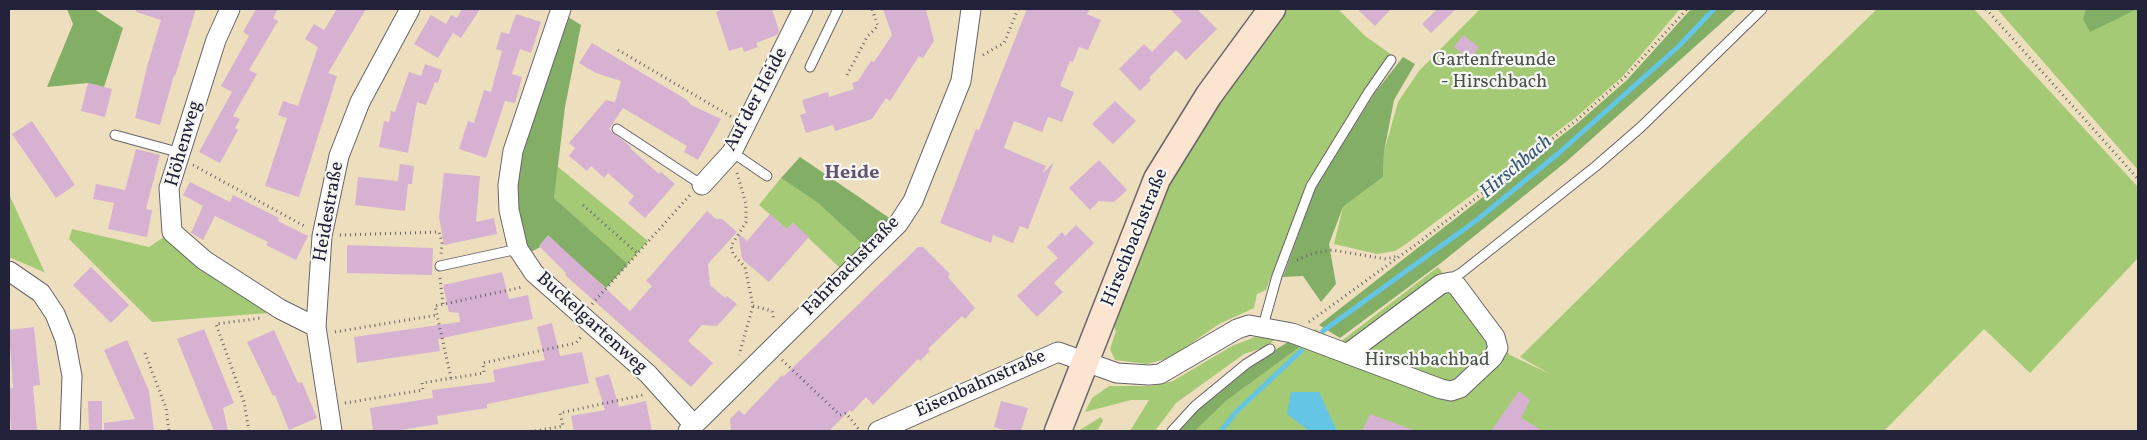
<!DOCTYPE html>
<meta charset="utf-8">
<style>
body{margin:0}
#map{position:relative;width:2147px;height:440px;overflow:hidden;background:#eddfbe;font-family:Vollkorn,serif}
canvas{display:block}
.frame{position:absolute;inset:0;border:10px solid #22223b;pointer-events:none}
</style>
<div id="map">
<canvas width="2147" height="440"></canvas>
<div class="frame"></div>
</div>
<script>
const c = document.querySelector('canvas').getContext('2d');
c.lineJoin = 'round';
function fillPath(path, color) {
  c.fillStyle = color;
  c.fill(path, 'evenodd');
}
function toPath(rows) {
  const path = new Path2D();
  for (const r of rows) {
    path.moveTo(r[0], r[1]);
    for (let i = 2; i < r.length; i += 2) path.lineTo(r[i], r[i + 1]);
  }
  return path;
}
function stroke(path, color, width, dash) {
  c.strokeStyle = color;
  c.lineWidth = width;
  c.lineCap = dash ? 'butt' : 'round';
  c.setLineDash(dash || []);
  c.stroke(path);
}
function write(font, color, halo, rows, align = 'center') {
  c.font = font + ' Vollkorn,serif';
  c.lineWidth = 4.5;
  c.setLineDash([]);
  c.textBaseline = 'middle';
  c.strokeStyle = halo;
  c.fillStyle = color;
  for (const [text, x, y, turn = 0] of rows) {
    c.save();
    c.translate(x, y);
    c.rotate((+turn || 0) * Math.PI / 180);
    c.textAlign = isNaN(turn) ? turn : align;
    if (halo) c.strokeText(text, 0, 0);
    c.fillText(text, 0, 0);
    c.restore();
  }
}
const green = toPath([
 [1287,9,1338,9,1365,36,1392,55,1364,91,1307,183,1266,290,1257,294,1254,308,1219,324,1170,358,1147,364,1115,360,1110,349,1116,331,1114,326,1154,219,1175,170,1248,54],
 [1480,9,1680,9,1623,76,1575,118,1406,244,1395,251,1377,254,1334,244,1343,207,1383,177,1384,152,1398,102,1419,71],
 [1877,9,1974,9,2138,187,2138,258,2030,373,1984,329,1884,431,1195,431,1226,401,1301,346,1315,329,1340,342,1438,267,1510,355,1550,374,1520,357,1630,248],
 [2000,9,2138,9,2138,170,1998,10],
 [557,166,648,241,628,264,554,198],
 [781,178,818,203,870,251,847,275,793,223,787,229,759,205],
 [9,194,45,273,46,273,9,257],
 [72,229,149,247,167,235,271,310,268,313,152,322,69,239],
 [1255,337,1276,338,1268,346,1244,354,1176,403,1155,431,1130,431,1149,400,1131,400,1085,412,1092,398,1109,386,1151,386,1173,381,1232,346],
 [1101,417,1103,421,1097,431,1078,431]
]);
const forest = toPath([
 [67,9,94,9,123,28,104,87,88,83,47,87,73,24],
 [1691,9,1737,9,1567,161,1441,263,1340,338,1319,325,1579,122,1627,80],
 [2086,9,2137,9,2090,32,2083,19],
 [560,12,581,25,565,107,554,198,628,264,606,288,552,241,523,256,508,185],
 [1403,57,1415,64,1394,100,1384,152,1383,177,1343,207,1329,244,1336,284,1321,302,1303,276,1283,277,1316,186,1374,94],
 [800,157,856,195,898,224,870,251,818,203,781,178],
 [1293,339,1301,346,1226,401,1195,431,1176,431,1197,408,1247,367]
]);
const water = toPath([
 [1291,392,1319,392,1337,431,1309,431,1287,414]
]);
const stream = toPath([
 [1323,331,1477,220,1560,152,1679,46,1714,9],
 [1221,431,1237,411,1301,351]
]);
const building = toPath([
 [136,9,196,9,175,76,174,75,160,125,135,118,147,67,161,20,136,12],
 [256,9,278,9,273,18,278,21,249,70,257,74,233,116,240,119,235,128,238,130,220,163,199,152,232,92,221,86,249,36,243,32],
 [337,9,366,9,328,73,337,76,299,197,265,186,287,118,278,115,283,101,298,106,318,47,305,39,314,24,324,30],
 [462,9,480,9,461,38,453,33,438,58,414,44,431,15,446,24,451,15,457,18],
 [724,9,772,9,779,31,777,35,756,43,758,47,744,52,742,47,729,51,716,12],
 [883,9,926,9,934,41,923,58,919,56,890,101,886,98,872,119,835,131,833,125,806,133,800,115,806,113,802,100,828,92,829,97,854,89,852,83,858,81,871,61,874,62,892,35],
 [1027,9,1090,9,1087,14,1101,20,1088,50,1079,47,1073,62,1070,61,1060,86,1074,92,1062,122,1048,117,1042,132,1014,121,1004,148,1046,166,1043,173,1054,162,1028,229,1020,226,1013,243,993,235,991,243,940,223,976,129,979,130],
 [1170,9,1197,9,1217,29,1186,60,1176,50,1149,78,1151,80,1140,91,1119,69,1144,44,1152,52,1182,21],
 [1357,9,1391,9,1375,26],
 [1437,9,1456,9,1431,33,1422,24],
 [516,14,541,22,531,53,520,49,512,74,522,77,515,103,505,101,486,158,459,149,468,121,474,123,484,90,491,92,502,51,496,49,501,32,509,34],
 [1463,35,1479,47,1470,59,1454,47],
 [592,43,687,100,691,105,721,119,698,160,684,152,687,146,623,108,609,129,612,132,631,147,630,148,659,174,661,172,675,184,645,218,628,203,634,196,608,173,604,178,591,166,587,171,569,156,575,148,569,143,606,100,615,102,621,81,596,73,579,63],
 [425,64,442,70,438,83,435,82,426,105,417,102,408,153,379,147,384,121,389,122,391,111,395,112,409,72,421,76],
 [88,83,112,89,105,117,81,111],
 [1115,101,1136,121,1113,144,1092,124],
 [32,121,75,185,56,198,12,134],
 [136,149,160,155,146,209,152,210,147,237,108,229,114,203,93,199,96,184,125,190],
 [1099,160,1127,190,1114,202,1099,201,1090,210,1069,188],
 [400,164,414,166,412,184,408,184,405,211,355,205,358,177,398,181],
 [444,173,480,176,476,222,494,218,497,234,444,245,439,217],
 [190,182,230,202,233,195,279,218,278,221,308,236,296,260,266,245,268,242,215,216,203,240,191,233,203,206,183,195],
 [707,211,716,219,722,219,737,232,708,264,710,285,725,298,727,296,737,304,717,326,702,325,688,341,713,363,691,387,565,275,566,273,539,246,548,235,630,311,652,286,646,281],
 [770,214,787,229,793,223,809,237,769,282,742,259,738,233,747,241],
 [1076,225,1094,243,1054,283,1063,292,1037,317,1017,296,1058,258,1047,247,1062,232,1065,236],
 [347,245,433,248,432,275,347,273],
 [918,247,923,247,950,274,948,277,975,308,965,319,962,316,928,349,930,351,920,361,918,359,873,405,866,397,852,412,850,410,829,431,731,431,730,419,739,410,744,415,782,375,783,377],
 [91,267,129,305,111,323,73,285],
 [502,272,509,299,528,295,533,319,438,339,440,351,357,363,354,337,460,322,459,313,449,312,443,285],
 [552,323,560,356,582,352,589,383,487,404,487,408,437,416,438,424,395,431,373,431,370,408,433,398,432,390,495,382,493,370,545,360,537,327],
 [34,327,40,385,33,386,37,431,11,431,9,388,13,388,9,330],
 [204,329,234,403,223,408,228,431,214,431,177,339],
 [274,330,298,383,302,382,317,418,289,430,275,395,273,396,247,342],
 [127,340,149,391,154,431,104,431,104,423,135,419,104,350],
 [609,374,619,407,646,401,652,431,574,431,571,416,605,410,595,378],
 [1519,391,1530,400,1521,418,1543,431,1491,431],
 [88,401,102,401,102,431,89,431],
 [1001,401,1028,408,1021,431,1008,431,994,427],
 [1370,414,1413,430,1412,431,1362,431]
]);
const path = toPath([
 [1986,9,2138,179],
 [618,50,732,117],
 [983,55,1004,43,1018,9],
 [847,75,867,37,878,26,872,9],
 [193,165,306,227],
 [737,173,746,204,746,222,731,246,733,254,745,267,753,306,739,355],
 [583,205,637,253],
 [340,235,439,232,442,243,441,254],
 [1297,260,1314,253,1332,250,1386,259,1398,256],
 [440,278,443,304],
 [592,304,690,195],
 [753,306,772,311,774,321],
 [1309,322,1418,243,1578,119,1625,77,1687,9],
 [335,332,437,315],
 [145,353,166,408,169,431],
 [782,360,840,415,846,413,860,431],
 [451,378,435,306,523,287],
 [345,403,423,390,422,383,484,373,483,363,576,343,582,336],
 [249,431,244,402,216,324,262,318],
 [535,431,563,426,560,413,643,395]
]);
const lane = toPath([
 [810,67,838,9],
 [617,129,702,185],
 [115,135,181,153],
 [732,152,767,176],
 [440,266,518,249],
 [1448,280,1461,273,1596,166,1641,127,1762,9],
 [1263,326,1277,276,1311,186,1368,93,1391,60],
 [1172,431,1195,406,1246,364,1270,349]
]);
const street = toPath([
 [230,9,216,40,169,188,172,232,204,260,280,309,316,327],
 [561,9,513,151,508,185,509,210,518,249,534,273,648,374,694,425],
 [702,185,732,152,803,9],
 [9,271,41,293,55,314,65,339,72,376,70,431],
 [332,431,316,327,322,236,339,156,360,102,410,9],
 [688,431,898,224,913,201,961,81,971,9],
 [878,431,1058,352,1117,373,1149,375,1160,374,1237,329,1249,325,1292,333,1441,389,1451,391,1460,388,1493,357,1498,348,1495,337,1457,286,1451,282,1441,284,1347,354]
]);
const secondary = toPath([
 [1058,431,1157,179,1209,95,1272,9]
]);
const parkNames = [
 ["Gartenfreunde",1494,62],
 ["- Hirschbach",1494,84],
 ["Hirschbachbad",1427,362]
];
const streetNames = [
 ["Auf der Heide",757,100,-62],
 ["Höhenweg",185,144,-74],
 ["Heidestraße",330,212,-80],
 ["Hirschbachstraße",1136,238,-68],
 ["Fahrbachstraße",852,267,-46],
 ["Buckelgartenweg",591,324,42],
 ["Eisenbahnstraße",981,385,-24]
];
const waterNames = [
 ["Hirschbach",1517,168,-40]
];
const neighbourhoodNames = [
 ["Heide",852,174]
];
fillPath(green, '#a4ca75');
fillPath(forest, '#83ae66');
fillPath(water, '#65c5e4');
stroke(stream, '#65c5e4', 5);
fillPath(building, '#d6b1d2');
stroke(lane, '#696469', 11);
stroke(street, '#696469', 21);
stroke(secondary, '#696469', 29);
stroke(path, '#696469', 3, [1, 4]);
stroke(lane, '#fff', 9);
stroke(street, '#fff', 19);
stroke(secondary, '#fce5d0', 26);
write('19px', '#49544c', '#f6f6f2', parkNames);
write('19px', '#22223b', '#f6f6f2', streetNames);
write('italic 20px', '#395b76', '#f6f6f2', waterNames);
write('bold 20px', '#615470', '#f6f6f2', neighbourhoodNames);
</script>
